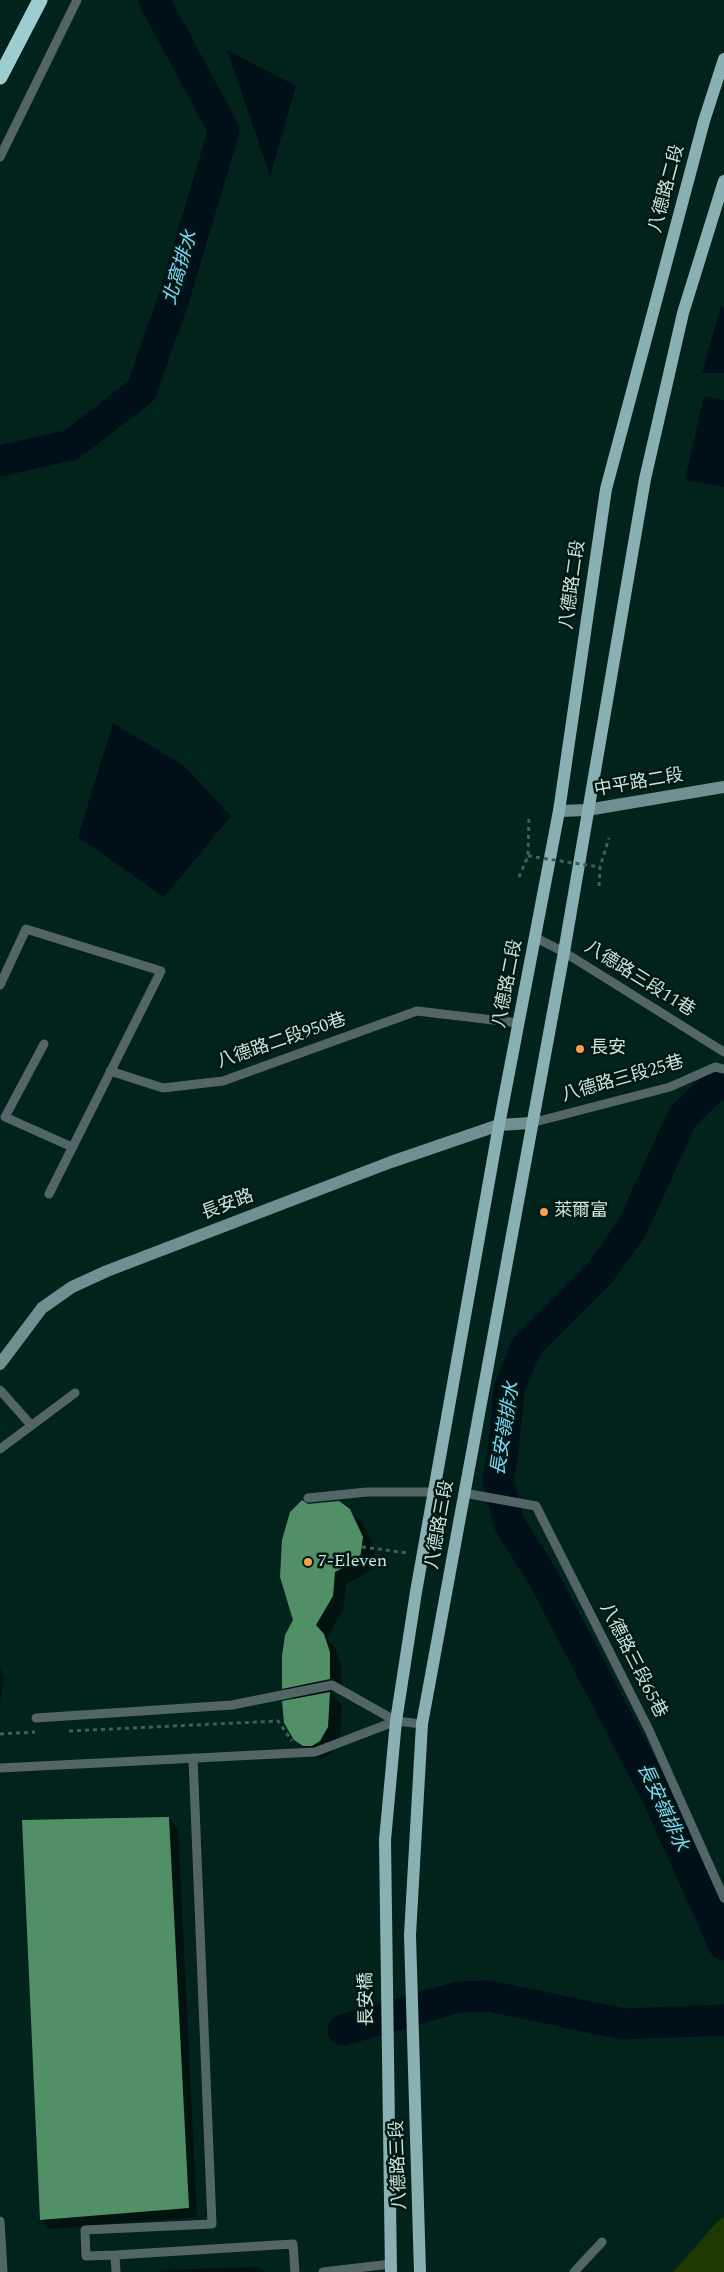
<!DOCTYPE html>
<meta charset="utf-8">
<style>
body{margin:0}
canvas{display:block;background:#02221c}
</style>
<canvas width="724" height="2272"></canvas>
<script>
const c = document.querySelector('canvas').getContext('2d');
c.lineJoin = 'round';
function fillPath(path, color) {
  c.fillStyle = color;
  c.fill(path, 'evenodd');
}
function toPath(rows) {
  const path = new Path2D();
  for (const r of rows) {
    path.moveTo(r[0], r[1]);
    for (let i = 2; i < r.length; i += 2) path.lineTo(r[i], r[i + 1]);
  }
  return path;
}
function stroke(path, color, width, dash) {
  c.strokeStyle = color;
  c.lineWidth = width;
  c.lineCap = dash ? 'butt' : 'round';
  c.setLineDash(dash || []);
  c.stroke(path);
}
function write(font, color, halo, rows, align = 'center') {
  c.font = font + ' Spectral,"Noto Sans TC",serif';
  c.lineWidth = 5;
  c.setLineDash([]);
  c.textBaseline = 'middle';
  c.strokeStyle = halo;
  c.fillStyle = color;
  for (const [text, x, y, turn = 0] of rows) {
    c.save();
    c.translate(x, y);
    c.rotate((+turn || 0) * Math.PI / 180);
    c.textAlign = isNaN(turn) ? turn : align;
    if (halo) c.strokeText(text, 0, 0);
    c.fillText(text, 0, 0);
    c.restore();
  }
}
const green = toPath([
 [724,2217,724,2272,673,2272,717,2222]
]);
const water = toPath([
 [227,50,296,86,270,176],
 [721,305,724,310,724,373,702,373],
 [704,396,724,400,724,487,685,480],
 [113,723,183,765,231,816,164,897,78,837]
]);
const shadow = toPath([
 [308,1505,350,1510,362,1522,375,1550,372,1570,346,1584,344,1608,327,1638,335,1647,341,1665,342,1690,330,1693,342,1705,340,1739,332,1753,324,1757,316,1758,295,1740,295,1700,283,1688,295,1621],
 [0,1666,4,1680,0,1702],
 [169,1819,178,1828,197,2217,50,2229,41,2220],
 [259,2267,265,2272,159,2272,159,2270]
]);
const river = toPath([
 [0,461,71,445,141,391,174,298,224,130,154,0],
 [724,1085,715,1086,683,1116,632,1228,599,1274,526,1347,509,1390,503,1453,498,1480,509,1523,544,1579,657,1796,724,1945],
 [343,2030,458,1997,489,1996,623,2024,724,2020]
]);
const building = toPath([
 [302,1500,308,1504,339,1501,350,1509,363,1537,360,1559,335,1572,333,1596,316,1625,324,1634,330,1652,330,1679,282,1689,282,1656,285,1635,293,1620,280,1577,282,1540,290,1512],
 [330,1692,328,1727,320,1741,312,1746,303,1746,294,1740,284,1723,282,1701],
 [169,1817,189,2208,40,2220,22,1820]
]);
const path = toPath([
 [519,877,528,856,529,816],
 [599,886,600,867,609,838],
 [362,1547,408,1553],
 [69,1731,278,1721,292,1741],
 [0,1734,35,1732]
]);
const lane = toPath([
 [0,157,77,0],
 [536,938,564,952,724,1052],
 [0,985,26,929,161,971,49,1194],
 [44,1044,5,1117,72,1147],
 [110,1071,163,1088,223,1081,417,1011,519,1023],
 [531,1123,670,1087,715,1067,724,1069],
 [0,1390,31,1425],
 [0,1449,75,1393],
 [464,1493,536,1506,649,1730,724,1898],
 [308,1498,367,1492,434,1492],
 [36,1718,232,1705,332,1685,396,1721,422,1724],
 [0,1768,315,1752,396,1721],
 [0,2221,3,2272],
 [115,2255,86,2256,85,2230,212,2224,193,1758],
 [116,2272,115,2255,293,2244,295,2272],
 [323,2272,391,2264],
 [574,2272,602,2242]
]);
const secondary = toPath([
 [559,811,587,810,724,787],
 [0,1364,42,1308,72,1287,107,1271,391,1162,499,1125,531,1123]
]);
const primary = toPath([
 [391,2272,385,1840,396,1721,416,1592,499,1125,559,811,606,489,704,121,724,59],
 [420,2272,410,1935,422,1724,564,952,645,479,683,313,724,181]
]);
const highway = toPath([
 [0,77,40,0]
]);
const pathBridge = toPath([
 [528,856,600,867]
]);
const markers = [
 [580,1049,5,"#f99f4d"],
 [544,1212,5,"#f99f4d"],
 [308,1562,5,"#f99f4d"]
];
const streetNames = [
 ["八德路二段",668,189,-75],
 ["八德路二段",574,585,-82],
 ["中平路二段",639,784,-10],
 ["八德路三段11巷",639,980,32],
 ["八德路二段",509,984,-79],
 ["八德路二段950巷",282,1042,-19],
 ["八德路三段25巷",623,1080,-16],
 ["長安路",228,1206,-21],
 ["八德路三段",441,1525,-80],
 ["八德路三段65巷",632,1661,63],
 ["長安橋",368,1999,-91],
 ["八德路三段",400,2165,-92]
];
const poiNames = [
 ["長安",590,1049],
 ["萊爾富",554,1212],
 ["7-Eleven",318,1562]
];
const waterNames = [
 ["北窩排水",182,268,-73],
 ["長安嶺排水",507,1429,-81],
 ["長安嶺排水",661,1808,65]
];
fillPath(green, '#1f3701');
fillPath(water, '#000f18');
fillPath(shadow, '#0007');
stroke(river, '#000f18', 31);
fillPath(building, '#518f67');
stroke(path, '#425e58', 3, [4, 4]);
stroke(lane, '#536567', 9);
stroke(secondary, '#718f91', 12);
stroke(primary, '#89b0b2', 12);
stroke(highway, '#9ecdd1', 15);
stroke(pathBridge, '#425e58', 3, [4, 4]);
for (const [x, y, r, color] of markers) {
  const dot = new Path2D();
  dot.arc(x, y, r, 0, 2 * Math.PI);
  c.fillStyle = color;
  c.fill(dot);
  stroke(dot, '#001913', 2);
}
write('18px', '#cce2dc', '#001913', streetNames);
write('18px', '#cce2dc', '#001913', poiNames, 'left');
write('italic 19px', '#81d6f8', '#001913', waterNames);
</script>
